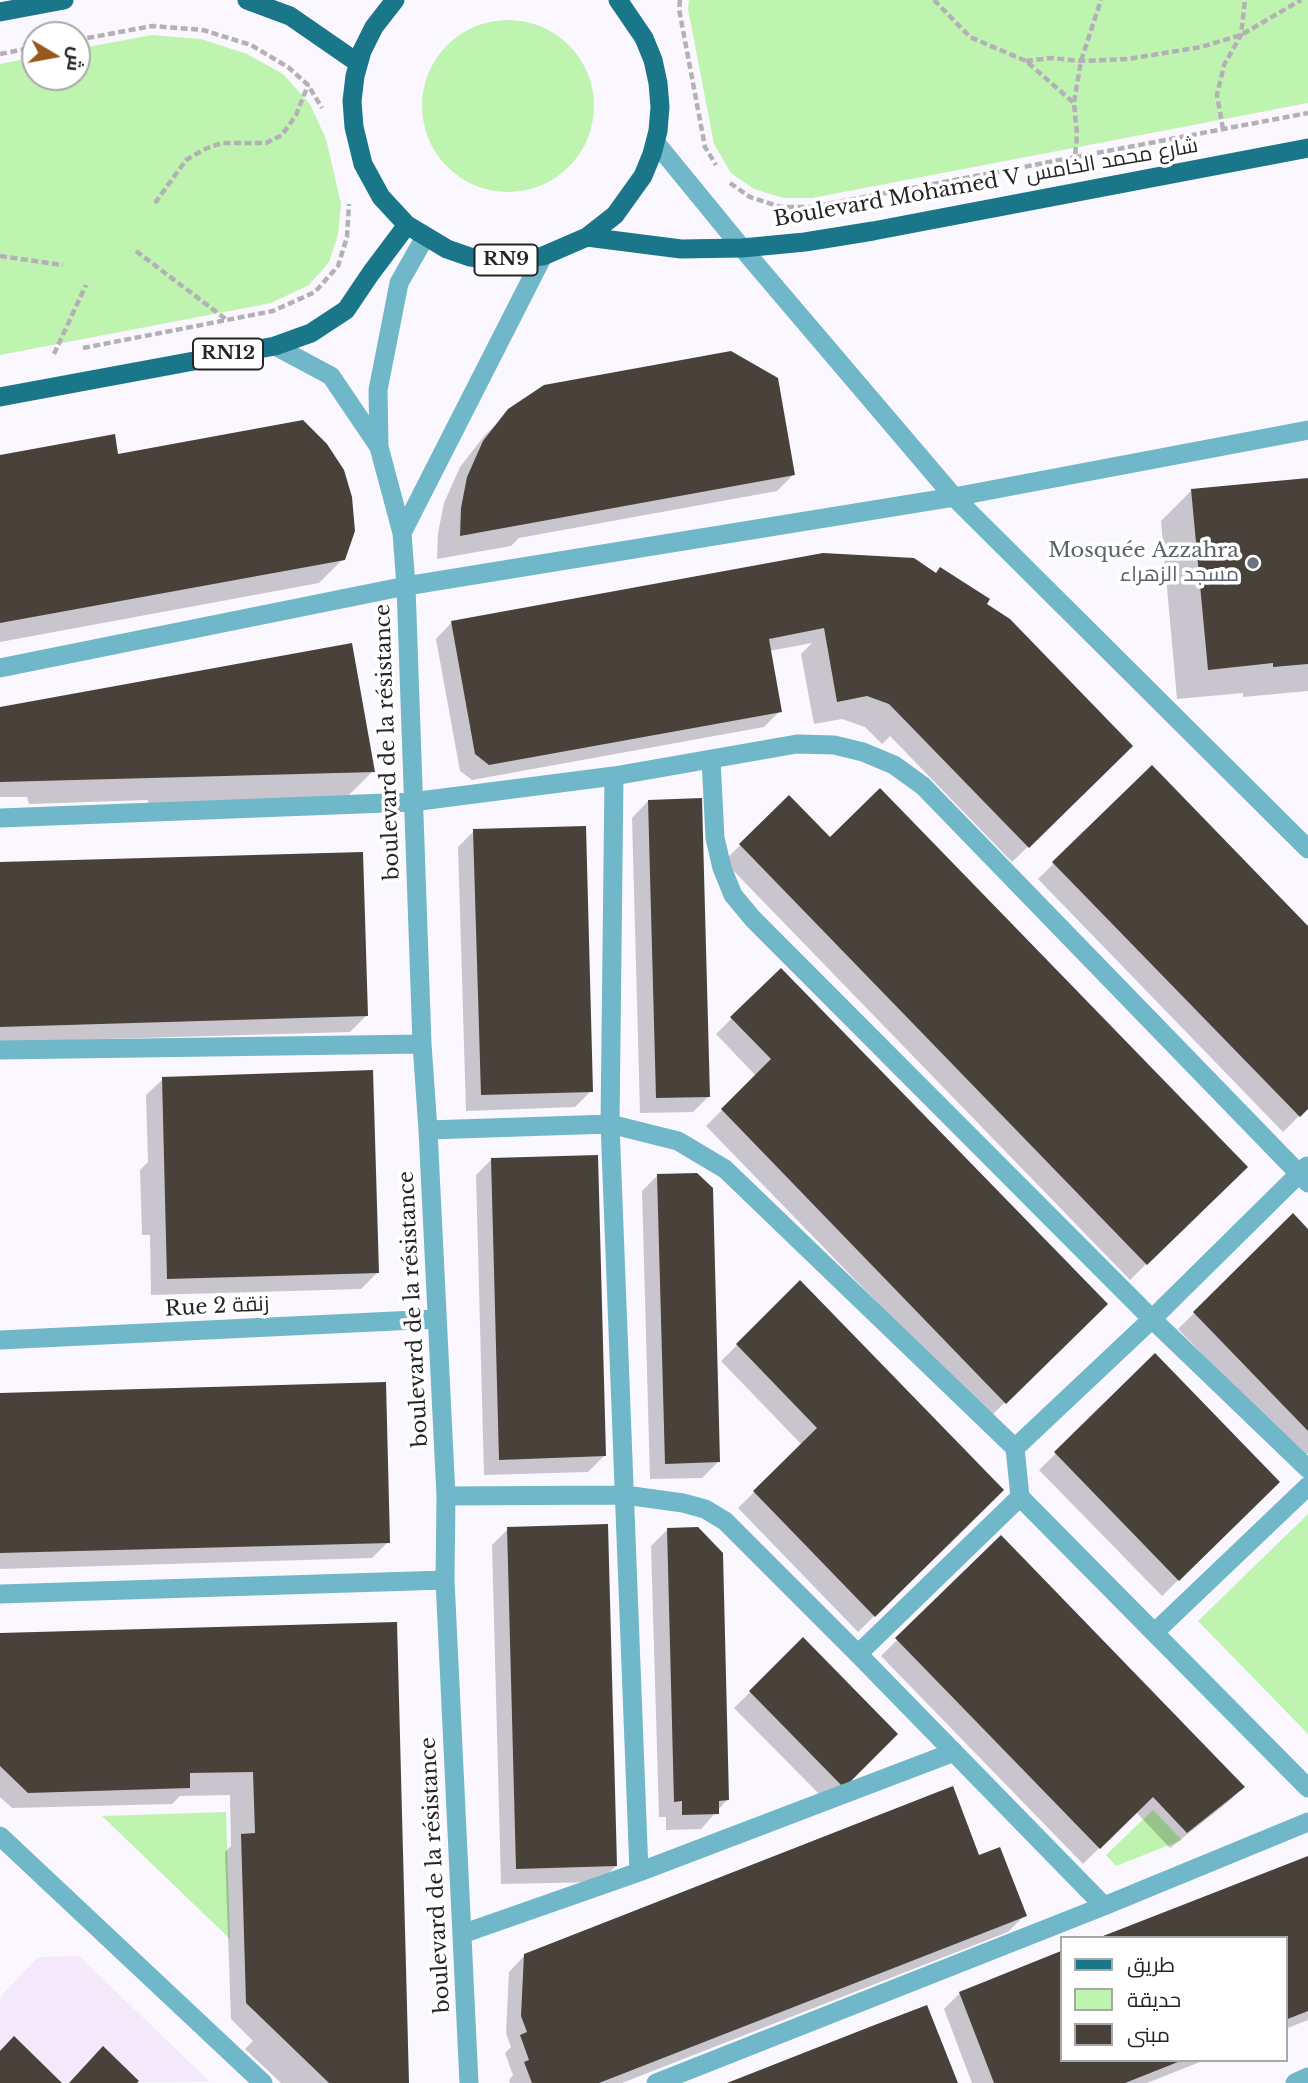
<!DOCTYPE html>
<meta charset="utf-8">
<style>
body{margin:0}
#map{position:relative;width:1308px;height:2083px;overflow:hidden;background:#fbf7ff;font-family:"Libre Baskerville",Cairo,serif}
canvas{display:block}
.legend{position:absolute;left:1060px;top:1936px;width:228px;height:126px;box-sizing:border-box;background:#fff;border:2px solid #a8a7a9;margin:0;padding:9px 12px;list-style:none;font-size:21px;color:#262427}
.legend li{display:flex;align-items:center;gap:14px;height:35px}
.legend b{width:35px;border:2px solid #a8a7a9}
.north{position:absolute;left:21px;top:21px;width:70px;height:70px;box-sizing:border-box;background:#fff;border:2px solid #a8a7a9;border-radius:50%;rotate:100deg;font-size:19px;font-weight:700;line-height:28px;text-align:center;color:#262427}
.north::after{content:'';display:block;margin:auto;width:24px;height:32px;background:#96581d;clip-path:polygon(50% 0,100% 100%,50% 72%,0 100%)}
</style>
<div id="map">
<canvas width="1308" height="2083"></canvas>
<ul class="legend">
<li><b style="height:9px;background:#1a778a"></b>طريق</li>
<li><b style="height:19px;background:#bff3b0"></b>حديقة</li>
<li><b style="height:19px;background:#49423b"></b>مبنى</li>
</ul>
<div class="north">ش</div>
</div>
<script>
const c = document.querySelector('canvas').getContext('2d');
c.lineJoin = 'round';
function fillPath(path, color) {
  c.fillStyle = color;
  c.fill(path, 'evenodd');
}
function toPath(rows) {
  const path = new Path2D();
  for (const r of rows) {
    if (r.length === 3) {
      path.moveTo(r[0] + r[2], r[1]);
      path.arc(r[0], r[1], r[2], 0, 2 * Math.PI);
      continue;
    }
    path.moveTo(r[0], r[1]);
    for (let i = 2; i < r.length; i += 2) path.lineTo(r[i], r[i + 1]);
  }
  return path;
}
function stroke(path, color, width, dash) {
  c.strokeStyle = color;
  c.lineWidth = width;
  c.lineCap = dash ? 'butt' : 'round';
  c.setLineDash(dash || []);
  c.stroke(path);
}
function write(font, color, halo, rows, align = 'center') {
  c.font = font + ' "Libre Baskerville",Cairo,serif';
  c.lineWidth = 7;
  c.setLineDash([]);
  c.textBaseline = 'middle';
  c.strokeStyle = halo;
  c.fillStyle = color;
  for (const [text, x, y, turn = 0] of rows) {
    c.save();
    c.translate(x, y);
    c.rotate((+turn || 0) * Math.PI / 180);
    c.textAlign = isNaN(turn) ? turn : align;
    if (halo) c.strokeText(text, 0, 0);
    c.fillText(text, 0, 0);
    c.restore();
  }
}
const built = toPath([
 [79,1956,210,2082,0,2083,0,1997,38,1957]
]);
const green = toPath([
 [689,0,1308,0,1308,103,812,198,783,198,754,189,731,173,714,144,688,9],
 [508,106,86],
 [152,35,201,39,247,54,283,74,310,104,326,139,341,204,338,235,329,262,309,285,271,303,0,355,0,64,35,57,35,77,77,77,77,49],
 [1308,1514,1308,1734,1198,1621],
 [1153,1810,1182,1840,1116,1866,1106,1855],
 [226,1812,230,1939,102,1816]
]);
const shadow = toPath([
 [510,411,793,475,777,491,519,538,511,546,437,559,438,533,444,503,460,467,485,435],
 [0,457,343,559,319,583,0,642],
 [1308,480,1308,691,1243,697,1243,693,1177,699,1161,521,1192,490],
 [985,605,1131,746,1012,862,890,736,882,744,865,727,842,719,814,724,801,654,812,643,769,651,780,711,764,727,472,780,460,771,436,639,452,622],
 [0,708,373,771,342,802,149,807,148,800,29,804,27,797,0,797],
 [1152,767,1308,928,1308,1107,1283,1132,1038,879],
 [789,798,830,840,1245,1166,1130,1280,724,861],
 [648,801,709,1096,693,1112,640,1113,632,818],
 [474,831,591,1091,575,1107,466,1111,458,847],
 [0,864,366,1016,350,1032,0,1042],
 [781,970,1106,1304,989,1418,706,1126,756,1076,716,1034],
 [163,1079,377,1273,361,1289,151,1295,150,1235,142,1235,140,1170,148,1162,146,1095],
 [492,1159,604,1456,588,1472,484,1475,476,1175],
 [658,1175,719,1461,702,1478,650,1479,642,1191],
 [1293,1216,1308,1231,1308,1453,1303,1458,1178,1329],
 [800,1283,1002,1490,858,1632,738,1508,802,1445,721,1361],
 [1155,1356,1278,1482,1162,1596,1039,1470],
 [0,1395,388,1542,372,1558,0,1569],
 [508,1529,616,1866,600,1882,501,1884,492,1545],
 [667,1530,727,1800,701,1829,666,1830,666,1817,659,1817,651,1546],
 [1001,1537,1243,1787,1227,1803,1170,1848,1136,1812,1083,1864,881,1656],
 [395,1624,407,2083,281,2083,245,2049,253,2041,231,2019,225,1852,231,1846,230,1795,180,1796,172,1804,12,1808,0,1797,0,1635],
 [803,1640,896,1734,827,1802,734,1708],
 [978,1857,1025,1915,1008,1932,622,2083,510,2083,509,2080,513,2075,505,2053,511,2047,506,2033,509,1972,525,1955],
 [1308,1857,1308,2020,1285,2029,1285,1938],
 [1061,1954,1061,2060,1205,2060,1147,2083,972,2083,944,2009,960,1993]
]);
const building = toPath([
 [731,351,778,378,795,475,460,536,461,508,467,477,483,441,508,409,544,385],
 [303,420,327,444,344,470,352,497,355,531,345,560,0,623,0,455,115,434,118,454],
 [1308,478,1308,664,1273,667,1273,663,1208,670,1191,489],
 [823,553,914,558,936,573,940,567,990,599,987,604,1010,619,1133,746,1029,848,889,704,867,696,837,702,824,628,769,639,782,712,489,765,475,754,451,621],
 [352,643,375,772,0,782,0,707],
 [1152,765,1308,926,1308,1109,1300,1117,1052,862],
 [880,788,1248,1167,1147,1265,739,844,789,795,830,837],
 [702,798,710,1097,656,1098,648,800],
 [586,826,593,1092,481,1095,473,829],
 [363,852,368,1016,0,1027,0,862],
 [781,968,1108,1304,1006,1404,721,1109,771,1059,730,1017],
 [373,1070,379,1273,167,1279,162,1077],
 [598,1155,606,1456,499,1460,491,1158],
 [697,1173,713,1188,720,1462,665,1464,657,1174],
 [1293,1213,1308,1229,1308,1431,1193,1312],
 [800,1280,1004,1490,875,1617,753,1491,817,1428,736,1344],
 [1155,1353,1280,1482,1179,1581,1054,1452],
 [386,1382,390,1543,0,1553,0,1393],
 [608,1524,617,1866,516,1869,507,1527],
 [698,1527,723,1553,729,1800,719,1801,719,1814,682,1815,682,1801,674,1802,667,1528],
 [1001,1535,1245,1787,1187,1833,1153,1797,1100,1849,895,1638],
 [397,1622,409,2083,329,2083,246,2003,241,1834,255,1833,253,1772,190,1773,190,1788,28,1793,0,1766,0,1633],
 [803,1637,898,1734,844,1788,749,1691],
 [953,1786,979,1855,1000,1847,1027,1916,599,2083,532,2083,524,2062,529,2060,520,2035,527,2032,521,2016,524,1954],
 [1308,1856,1308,2011,1285,2020,1285,1938,1098,1938],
 [1061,1951,1061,2060,1183,2060,1125,2083,994,2083,959,1992],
 [927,2005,958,2083,727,2083,872,2026],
 [14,2036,62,2083,0,2083,0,2051],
 [103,2046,139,2081,137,2083,69,2083]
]);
const path = toPath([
 [680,0,679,9,705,147,716,165],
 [934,0,970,37,1026,61,1074,103,1077,135,1075,157],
 [77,40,152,26,203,30,251,45,288,67,308,85,322,108],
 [0,54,35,47],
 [1026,61,1051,58,1081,61,1128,59,1201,47,1241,35,1301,0],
 [1074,102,1081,61,1101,0],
 [1223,129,1217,95,1224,65,1241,35,1245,0],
 [730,183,750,197,781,207,812,207,1308,113],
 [155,203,186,160,205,149,222,143,266,143,282,135,296,115,308,85],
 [136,251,227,320],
 [0,256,63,265],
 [83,348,273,311,315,292,338,266,347,237,349,204],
 [54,354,86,285]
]);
const pedestrian = toPath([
 [858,1654,1020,1497]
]);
const minor = toPath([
 [656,143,742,248,954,497,1308,849],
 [425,237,399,283,378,390,379,447,402,533,406,586,422,1044,428,1130,446,1496,445,1580,469,2083],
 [275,346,331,376,379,447],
 [402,533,543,256],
 [0,668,406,586,954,497,1308,430],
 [711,759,715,838,722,868,733,895,753,919,1152,1319,1308,1469],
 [614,776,610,1124,639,1872],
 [0,818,412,802,614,776,797,744,834,745,863,752,894,765,923,786,1308,1183],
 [0,1050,422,1044],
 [428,1130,610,1124,678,1141,725,1169,1015,1448,1020,1497,1308,1788],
 [0,1340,436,1319],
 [1015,1448,1152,1319,1307,1166],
 [446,1496,625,1495,683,1503,705,1509,725,1521,858,1654,1104,1906],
 [0,1594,445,1580],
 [1155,1632,1308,1486],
 [0,1836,263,2083],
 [462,1934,639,1872,954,1752],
 [656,2083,1104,1906,1308,1822],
 [1295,2083,1308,2077]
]);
const primary = toPath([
 [247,0,290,16,358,63],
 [395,0,374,27,362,51,355,76,352,101,354,127,363,164,381,197,407,225,447,249,470,257,495,260,519,260,543,256,587,237,615,215,643,176,652,154,658,131,660,107,658,83,653,60,644,38,618,0],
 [0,12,64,0],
 [587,237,681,249,742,248,805,242,873,231,1308,148],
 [0,397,275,346,311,333,346,310,371,273,407,225]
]);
const markers = [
 [1253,563,7,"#6b7280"]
];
const shields = [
 [506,260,63],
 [228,354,70]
];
const shieldNames = [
 ["RN9",506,260],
 ["RN12",228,354]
];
const streetNames = [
 ["Boulevard Mohamed V شارع محمد الخامس",986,183,-10],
 ["boulevard de la résistance",388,742,-92],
 ["Rue 2 زنقة",217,1307,-3],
 ["boulevard de la résistance",414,1309,-93],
 ["boulevard de la résistance",436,1875,-93]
];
const worshipNames = [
 ["Mosquée Azzahra",1239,551],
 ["مسجد الزهراء",1239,575]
];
fillPath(built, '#f3e9fa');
fillPath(green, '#bff3b0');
fillPath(shadow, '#0003');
fillPath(building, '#49423b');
stroke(path, '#b3b0b6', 4.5, [7, 3.5]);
stroke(pedestrian, '#70b7c9', 19);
stroke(minor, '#70b7c9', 19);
stroke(primary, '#1a778a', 19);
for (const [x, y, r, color] of markers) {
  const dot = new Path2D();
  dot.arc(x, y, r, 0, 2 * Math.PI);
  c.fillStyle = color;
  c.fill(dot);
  stroke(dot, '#fff', 2.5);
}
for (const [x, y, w] of shields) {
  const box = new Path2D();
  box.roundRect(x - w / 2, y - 15.5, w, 31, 5);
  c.fillStyle = '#fff';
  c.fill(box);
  stroke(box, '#262427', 2);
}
write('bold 19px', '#262427', null, shieldNames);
write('21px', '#262427', '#fff', streetNames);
write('21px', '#5b616d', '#fff', worshipNames, 'right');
</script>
